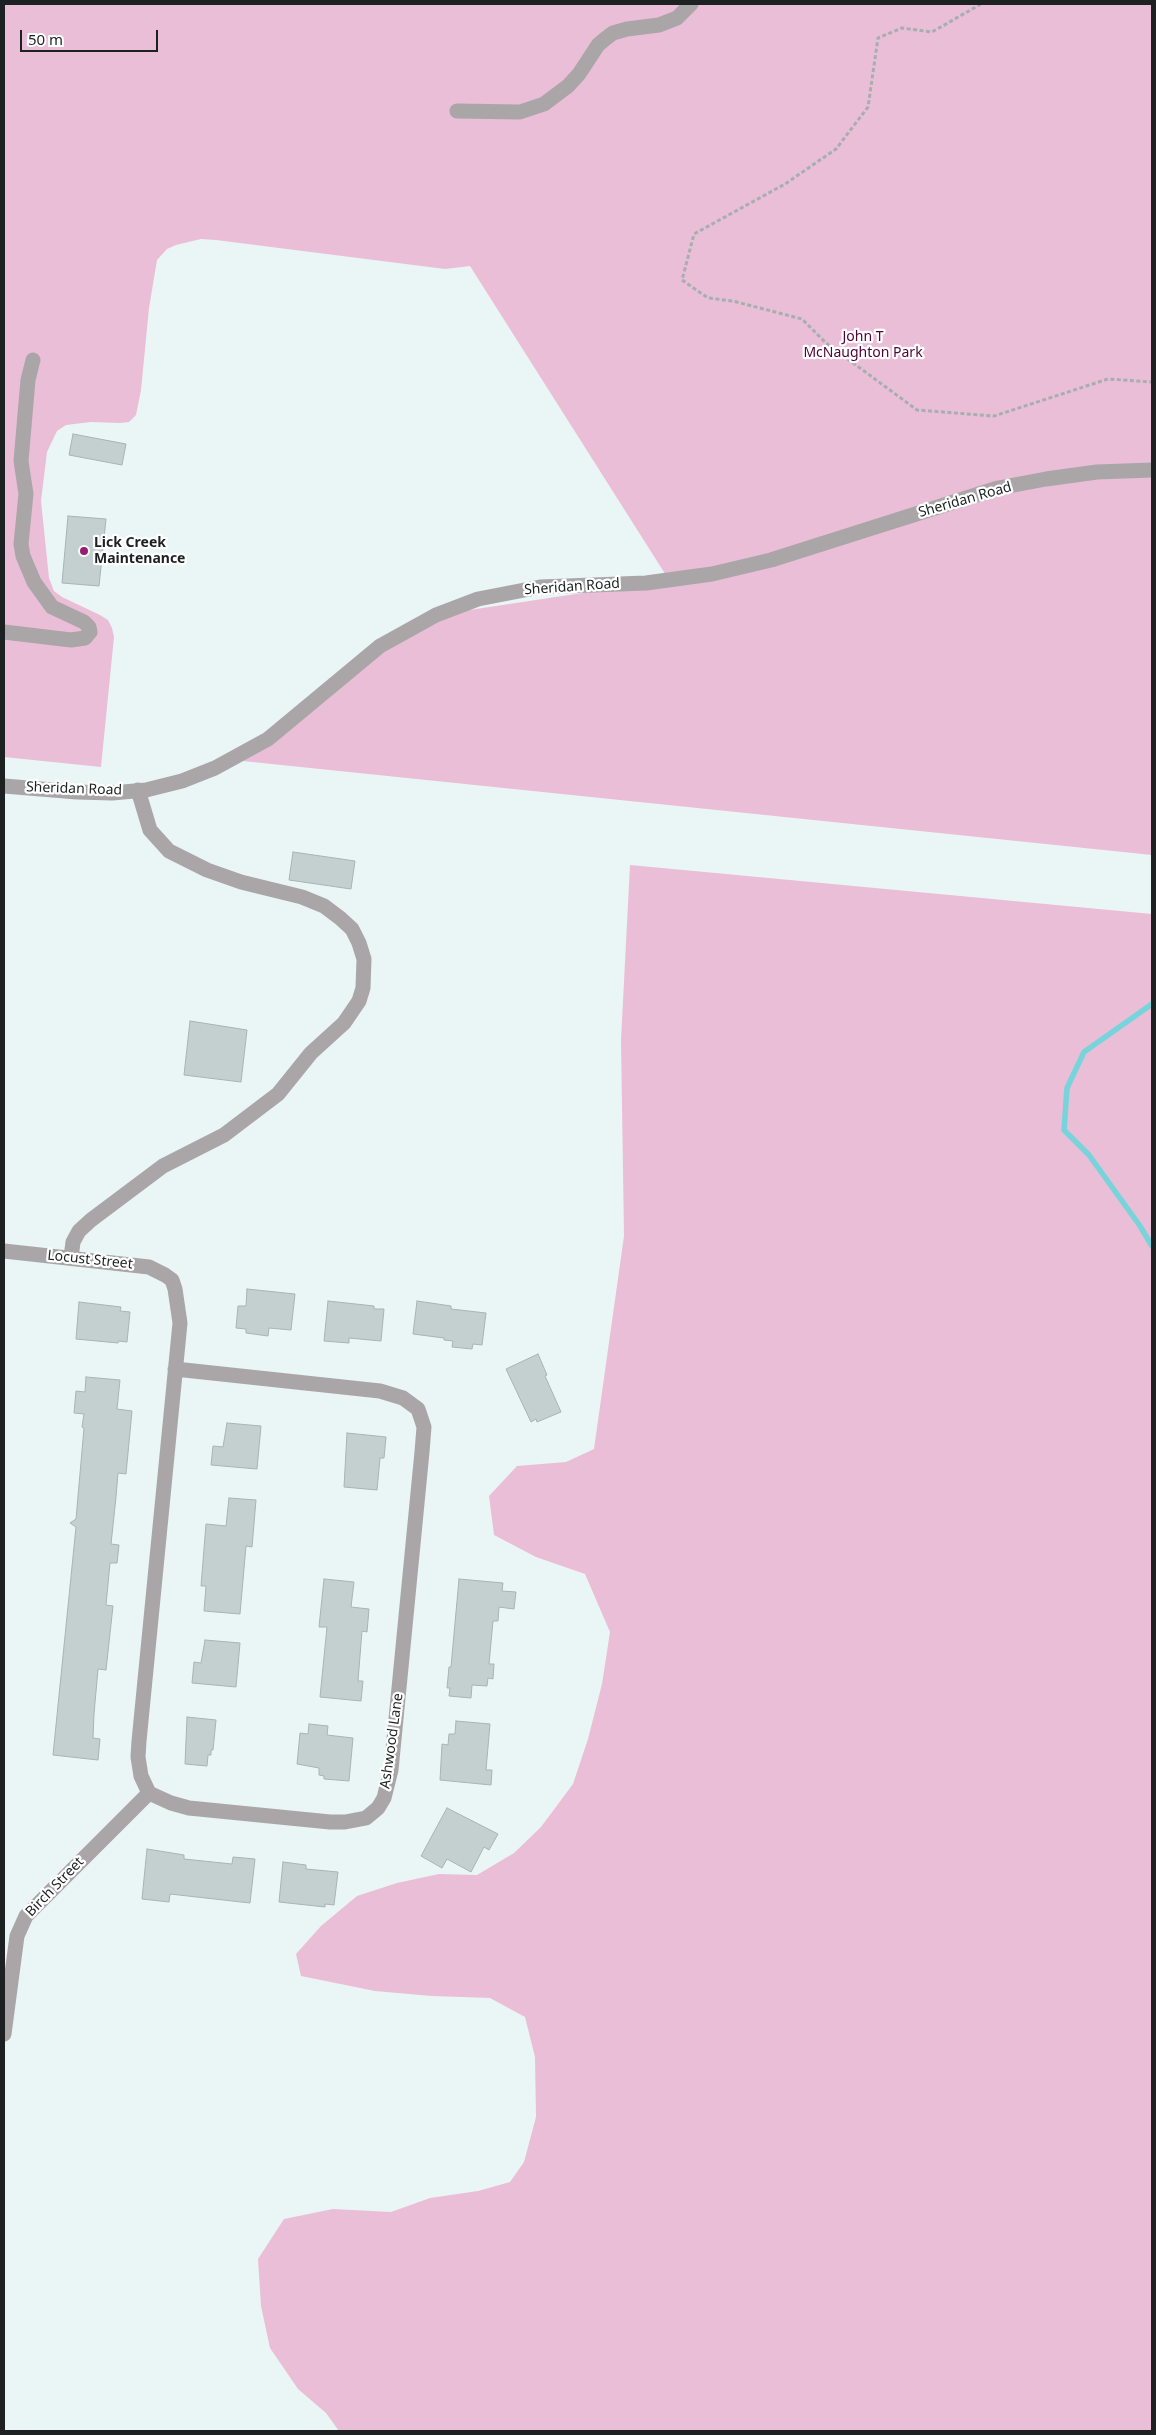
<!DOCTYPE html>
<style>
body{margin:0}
#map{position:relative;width:1156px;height:2435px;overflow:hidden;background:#eaf5f6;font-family:"Noto Sans",sans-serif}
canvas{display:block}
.frame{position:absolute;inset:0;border:5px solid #1d2121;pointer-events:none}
.scale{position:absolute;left:20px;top:30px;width:138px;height:22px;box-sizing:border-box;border:2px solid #1d2121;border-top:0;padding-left:6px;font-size:15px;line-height:18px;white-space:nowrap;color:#1d2121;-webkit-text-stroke:4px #fff;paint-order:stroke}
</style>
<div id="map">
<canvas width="1156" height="2435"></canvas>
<div class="frame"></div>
<div class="scale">50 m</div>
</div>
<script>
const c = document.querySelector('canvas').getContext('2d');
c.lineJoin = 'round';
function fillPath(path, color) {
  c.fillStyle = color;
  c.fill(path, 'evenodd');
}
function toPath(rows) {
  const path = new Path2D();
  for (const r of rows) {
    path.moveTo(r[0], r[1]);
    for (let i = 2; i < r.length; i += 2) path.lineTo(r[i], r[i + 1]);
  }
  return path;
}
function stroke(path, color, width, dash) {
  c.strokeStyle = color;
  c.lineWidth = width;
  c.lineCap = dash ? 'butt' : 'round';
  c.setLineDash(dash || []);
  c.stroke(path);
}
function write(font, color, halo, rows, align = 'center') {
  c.font = font + ' "Noto Sans",sans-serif';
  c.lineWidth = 4.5;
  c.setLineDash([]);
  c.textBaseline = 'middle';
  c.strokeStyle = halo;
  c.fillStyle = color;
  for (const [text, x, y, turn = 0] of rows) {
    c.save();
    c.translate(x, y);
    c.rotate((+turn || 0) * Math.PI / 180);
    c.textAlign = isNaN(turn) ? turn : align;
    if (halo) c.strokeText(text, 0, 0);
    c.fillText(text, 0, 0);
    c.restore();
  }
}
const green = toPath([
 [4,4,1152,4,1152,855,233,760,436,615,669,580,470,266,445,269,216,240,201,239,176,245,167,249,157,260,149,308,141,390,136,415,129,422,120,423,91,422,66,425,57,431,47,452,41,501,49,578,54,591,62,597,100,615,108,620,112,628,114,637,101,767,4,757],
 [630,865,1152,914,1152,2431,339,2431,326,2413,298,2389,270,2348,261,2306,258,2259,284,2219,333,2209,391,2212,430,2198,478,2191,510,2182,524,2162,536,2117,535,2057,525,2017,490,1998,432,1996,375,1991,301,1976,296,1954,321,1926,357,1896,397,1883,439,1874,477,1875,514,1853,541,1827,573,1784,588,1739,602,1684,610,1632,585,1574,536,1557,494,1535,489,1496,517,1466,566,1462,594,1449,624,1236,621,1040]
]);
const stream = toPath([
 [1152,1004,1084,1052,1067,1088,1064,1130,1089,1155,1140,1226,1152,1246]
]);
const building = toPath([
 [73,434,126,444,122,465,69,455,73,434],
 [68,516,106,519,99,586,62,583,68,516],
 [293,852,355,861,351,889,289,880,293,852],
 [190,1021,247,1030,241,1082,184,1075,190,1021],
 [247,1289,295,1294,291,1330,269,1328,268,1336,246,1333,246,1329,236,1328,238,1306,246,1306,247,1289],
 [328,1301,374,1306,374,1309,384,1309,381,1341,349,1338,349,1343,324,1341,328,1301],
 [417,1301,451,1306,451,1309,486,1313,482,1345,473,1344,472,1349,452,1347,453,1341,444,1340,444,1338,413,1334,417,1301],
 [79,1302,121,1307,120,1311,130,1312,127,1342,119,1341,118,1343,76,1339,79,1302],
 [538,1354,547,1375,545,1376,561,1412,537,1422,536,1419,531,1422,506,1369,538,1354],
 [86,1377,120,1380,117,1409,132,1411,126,1474,118,1473,116,1497,111,1544,119,1545,117,1563,110,1563,106,1605,113,1606,106,1670,98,1669,94,1714,93,1738,100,1739,98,1760,53,1755,76,1527,70,1523,76,1519,84,1428,82,1427,84,1414,74,1413,76,1391,85,1392,86,1377],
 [227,1423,261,1426,257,1469,211,1465,213,1446,223,1447,227,1423],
 [347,1433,386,1437,384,1458,380,1458,377,1490,344,1487,347,1433],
 [229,1498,256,1500,252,1547,246,1546,240,1614,204,1611,206,1586,201,1586,206,1524,226,1526,229,1498],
 [324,1579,354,1582,351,1607,369,1609,367,1632,362,1631,358,1681,363,1681,361,1701,320,1697,327,1627,319,1627,324,1579],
 [459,1579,503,1583,502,1591,516,1592,514,1609,499,1607,498,1621,493,1621,489,1664,494,1664,493,1679,488,1678,487,1686,472,1685,471,1698,449,1696,450,1688,447,1688,449,1667,451,1667,459,1579],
 [205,1640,240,1643,236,1687,192,1683,194,1662,201,1663,205,1640],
 [187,1717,216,1720,213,1750,211,1750,211,1755,208,1755,207,1766,185,1764,187,1717],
 [456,1721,490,1724,486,1770,492,1770,491,1785,440,1780,442,1744,448,1745,449,1734,455,1734,456,1721],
 [309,1724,328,1726,327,1735,353,1738,349,1781,324,1779,324,1776,319,1775,319,1768,297,1764,300,1733,308,1734,309,1724],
 [447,1808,498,1834,489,1850,484,1847,471,1872,447,1859,442,1868,421,1856,447,1808],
 [147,1849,184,1855,184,1859,232,1864,233,1857,255,1859,250,1903,170,1894,169,1902,142,1899,147,1849],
 [283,1862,306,1865,306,1869,338,1872,334,1905,325,1904,325,1907,279,1902,283,1862]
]);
const path = toPath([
 [981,4,932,32,902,28,878,38,868,107,836,149,785,184,694,234,682,280,708,298,733,301,802,319,826,343,917,410,994,416,1108,379,1152,382]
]);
const minor = toPath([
 [457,111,520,112,544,104,568,86,579,74,598,45,605,39,613,33,627,29,659,25,677,18,691,4],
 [4,632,71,640,85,638,90,632,89,627,84,622,52,607,34,582,23,556,21,544,26,494,21,461,28,380,33,360],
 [4,786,77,792,112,793,146,790,182,781,215,768,268,739,380,646,436,615,478,599,540,587,646,583,712,574,771,560,998,488,1046,479,1097,472,1152,470],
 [4,1251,149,1267,165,1275,172,1280,175,1289,180,1323,139,1741,138,1757,141,1776,149,1793,171,1803,189,1808,330,1822,345,1822,366,1818,378,1808,384,1798,391,1770,422,1452,424,1427,418,1409,403,1398,380,1391,175,1369],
 [71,1258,73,1242,79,1231,91,1220,163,1166,224,1135,278,1094,311,1053,344,1023,359,1001,363,988,364,959,359,943,352,929,340,918,324,906,302,897,241,882,207,870,169,851,150,830,138,790],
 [4,2034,17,1936,26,1916,149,1793]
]);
const markers = [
 [84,551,5,"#9a1d74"]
];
const parkNames = [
 ["John T",863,337],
 ["McNaughton Park",863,353]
];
const streetNames = [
 ["Sheridan Road",965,500,-16],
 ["Sheridan Road",572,587,-4],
 ["Sheridan Road",74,789,2],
 ["Locust Street",90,1260,6],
 ["Ashwood Lane",392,1741,-82],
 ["Birch Street",55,1887,-46]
];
const poiNames = [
 ["Lick Creek",94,543],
 ["Maintenance",94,559]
];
fillPath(green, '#eabed7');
stroke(stream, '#78d4db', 5.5);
fillPath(building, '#c4cfd0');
stroke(building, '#a9b3b4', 1);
stroke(path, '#a6afaf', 3, [4, 2.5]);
stroke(minor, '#aaa6a8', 15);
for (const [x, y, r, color] of markers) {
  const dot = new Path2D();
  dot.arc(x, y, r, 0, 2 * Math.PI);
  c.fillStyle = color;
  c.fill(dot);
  stroke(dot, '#fff', 2);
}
write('14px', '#4f0339', '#fff', parkNames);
write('14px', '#1d2121', '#fff', streetNames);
write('bold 14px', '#1d2121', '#fff', poiNames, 'left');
</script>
